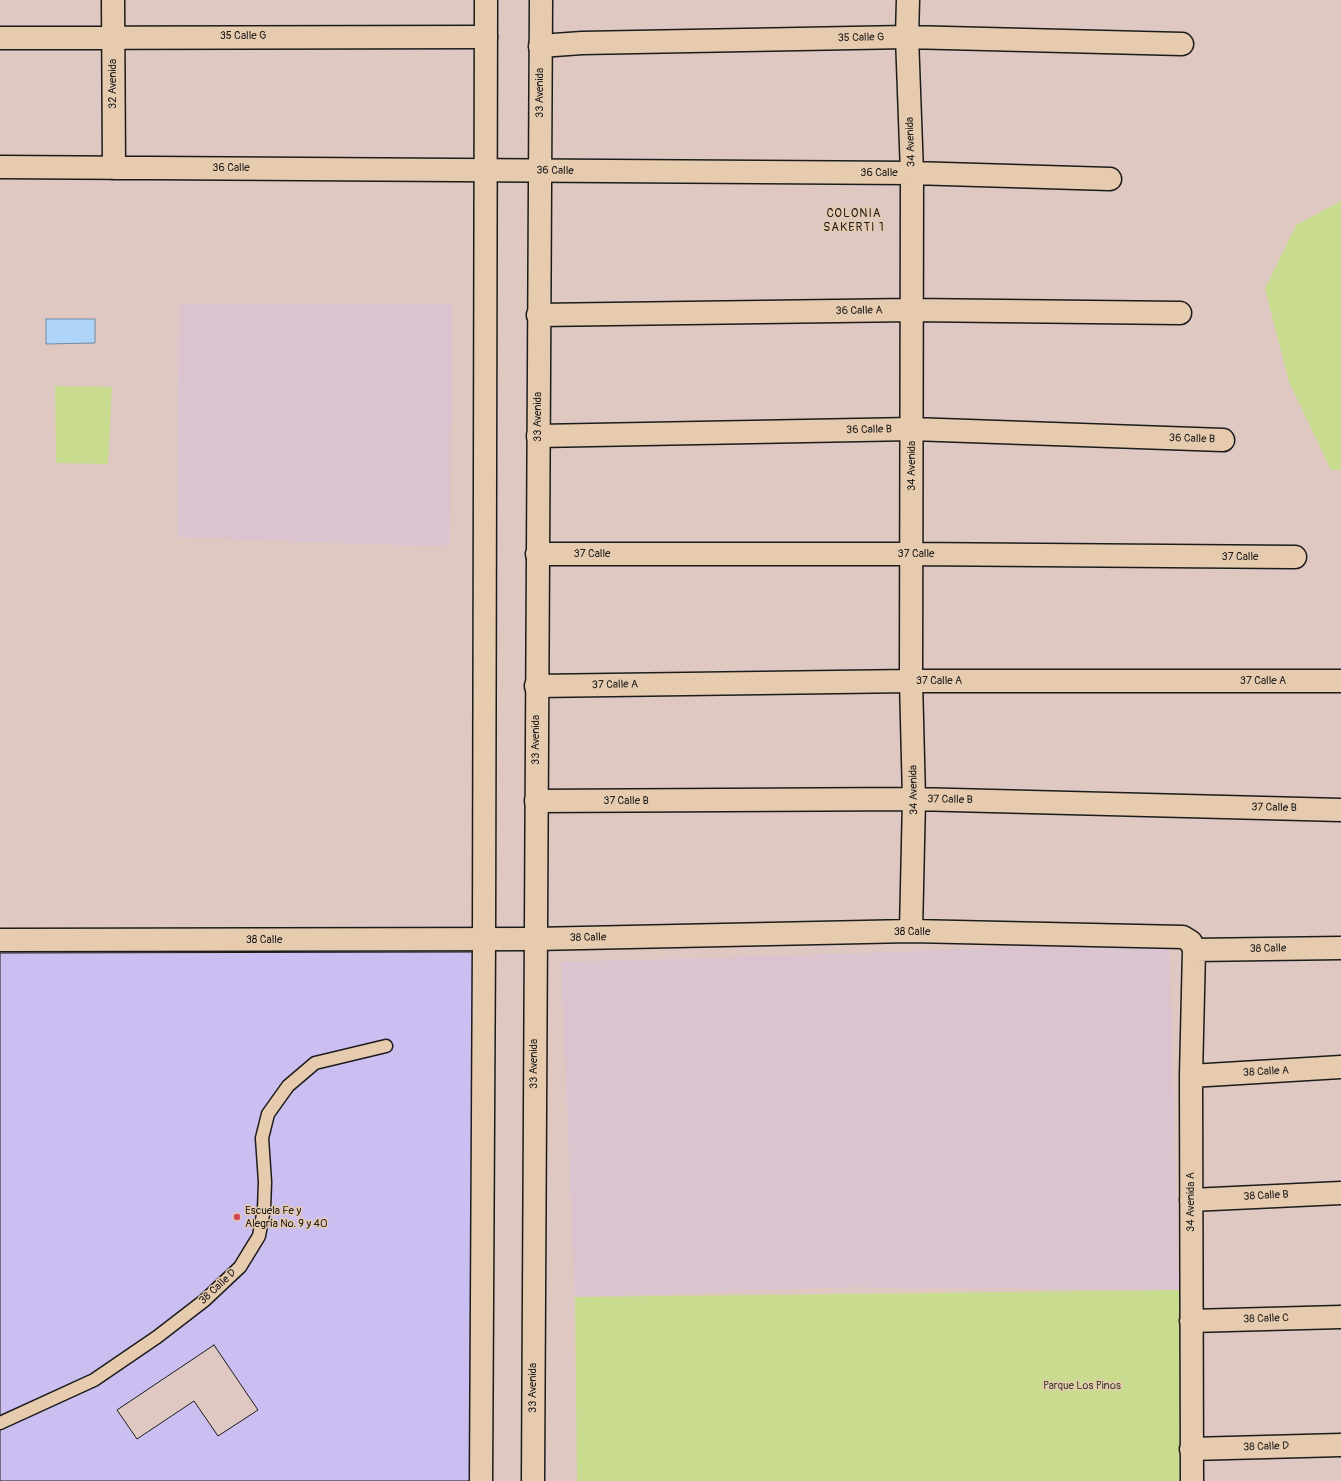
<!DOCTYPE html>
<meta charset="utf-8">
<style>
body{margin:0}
canvas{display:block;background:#dfc7c2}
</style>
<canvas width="1341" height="1481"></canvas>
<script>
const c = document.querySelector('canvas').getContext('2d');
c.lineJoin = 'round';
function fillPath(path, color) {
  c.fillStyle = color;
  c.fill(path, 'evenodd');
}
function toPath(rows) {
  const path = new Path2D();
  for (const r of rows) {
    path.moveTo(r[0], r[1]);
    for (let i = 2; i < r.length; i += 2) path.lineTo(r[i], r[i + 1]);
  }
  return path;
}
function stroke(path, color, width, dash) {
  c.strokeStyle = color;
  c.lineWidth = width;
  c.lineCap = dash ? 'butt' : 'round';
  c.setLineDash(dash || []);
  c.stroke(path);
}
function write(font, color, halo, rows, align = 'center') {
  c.font = font + ' Pangolin,sans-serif';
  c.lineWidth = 3;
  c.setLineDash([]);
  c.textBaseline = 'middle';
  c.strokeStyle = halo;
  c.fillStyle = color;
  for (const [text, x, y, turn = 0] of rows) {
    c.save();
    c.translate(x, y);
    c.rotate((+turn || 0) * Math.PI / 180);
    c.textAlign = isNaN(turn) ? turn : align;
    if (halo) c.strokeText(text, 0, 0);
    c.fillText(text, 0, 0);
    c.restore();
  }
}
const built = toPath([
 [179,304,452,304,450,547,178,537],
 [1169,940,1179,1290,850,1287,575,1297,561,962,845,954]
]);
const green = toPath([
 [1341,201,1341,470,1331,470,1289,382,1265,289,1296,225],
 [55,386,112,387,108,464,56,463],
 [1179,1290,1180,1481,577,1481,575,1297]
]);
const water = toPath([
 [46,319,95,319,95,343,46,344,46,319]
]);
const building = toPath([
 [474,952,473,1481,0,1481,0,953,474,952],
 [214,1345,258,1410,218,1436,194,1401,137,1439,117,1410,214,1345]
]);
const service = toPath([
 [0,1423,94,1380,157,1337,205,1300,240,1267,259,1236,264,1209,265,1182,262,1138,268,1114,288,1086,315,1063,386,1046]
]);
const minor = toPath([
 [113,0,114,168],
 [908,0,907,37,912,173,911,681,914,799,911,931],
 [0,38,486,37],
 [540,46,582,43,907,37,1182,44],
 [0,167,912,173,1110,179],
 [538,315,911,310,1180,313],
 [538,436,912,429,1223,440],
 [537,554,912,554,1295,557],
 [536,686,911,681,1341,681],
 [536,801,914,799,1341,810],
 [0,940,535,939,911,931,1183,937,1191,942,1194,950,1191,1076,1192,1481],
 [1194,950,1341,948],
 [1191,1076,1341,1067],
 [1191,1200,1341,1193],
 [1191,1321,1341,1317],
 [1191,1449,1341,1445]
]);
const tertiary = toPath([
 [481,1481,484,939,486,0],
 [533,1481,541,0]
]);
const markers = [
 [237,1217,4,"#d1495b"]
];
const streetNames = [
 ["35 Calle G",243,36],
 ["35 Calle G",861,38,-1],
 ["32 Avenida",113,84,-90],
 ["33 Avenida",540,93,-90],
 ["34 Avenida",911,142,-92],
 ["36 Calle",231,168],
 ["36 Calle",555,171,1],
 ["36 Calle",879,173],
 ["36 Calle A",859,311,-1],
 ["33 Avenida",538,417,-90],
 ["36 Calle B",869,430,-1],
 ["36 Calle B",1192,439,2],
 ["34 Avenida",912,466,-90],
 ["37 Calle",592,554],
 ["37 Calle",916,554],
 ["37 Calle",1240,557],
 ["37 Calle A",939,681],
 ["37 Calle A",1263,681],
 ["37 Calle A",615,685,-1],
 ["33 Avenida",536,740,-90],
 ["34 Avenida",914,790,-91],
 ["37 Calle B",950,800,1],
 ["37 Calle B",626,801],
 ["37 Calle B",1274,808,1],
 ["38 Calle",912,932],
 ["38 Calle",588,938,-1],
 ["38 Calle",264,940],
 ["38 Calle",1268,949,-1],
 ["33 Avenida",534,1064,-90],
 ["38 Calle A",1266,1072,-3],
 ["38 Calle B",1266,1196,-3],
 ["34 Avenida A",1191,1202,-90],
 ["38 Calle D",218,1287,-43],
 ["38 Calle C",1266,1319,-2],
 ["33 Avenida",533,1388,-90],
 ["38 Calle D",1266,1447,-2]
];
const poiNames = [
 ["Escuela Fe y",245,1211],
 ["Alegría No. 9 y 40",245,1224]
];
const parkNames = [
 ["Parque Los Pinos",1082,1386]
];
const neighbourhoodNames = [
 ["COLONIA",854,214],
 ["SAKERTI 1",854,228]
];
fillPath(built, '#d9c4d0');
fillPath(green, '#c9db8f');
fillPath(water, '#aed4f8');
stroke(water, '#748aa0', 1);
fillPath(building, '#cbbef0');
stroke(building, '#1c1c1c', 1);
stroke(service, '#1c1c1c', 15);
stroke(minor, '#1c1c1c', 25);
stroke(tertiary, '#1c1c1c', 25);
stroke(service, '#e7cbae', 12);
stroke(minor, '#e7cbae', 22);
stroke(tertiary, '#e7cbae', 22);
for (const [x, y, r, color] of markers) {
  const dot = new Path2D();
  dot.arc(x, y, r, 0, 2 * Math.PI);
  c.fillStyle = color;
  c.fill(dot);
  stroke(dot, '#e7cbae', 1.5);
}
write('11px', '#1c1c1c', '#e7cbae', streetNames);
write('11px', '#1c1c1c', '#e7cbae', poiNames, 'left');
write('11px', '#3f4233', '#e7cbae', parkNames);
c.letterSpacing = '1px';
write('12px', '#1c1c1c', '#e7cbae', neighbourhoodNames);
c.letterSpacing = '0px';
</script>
